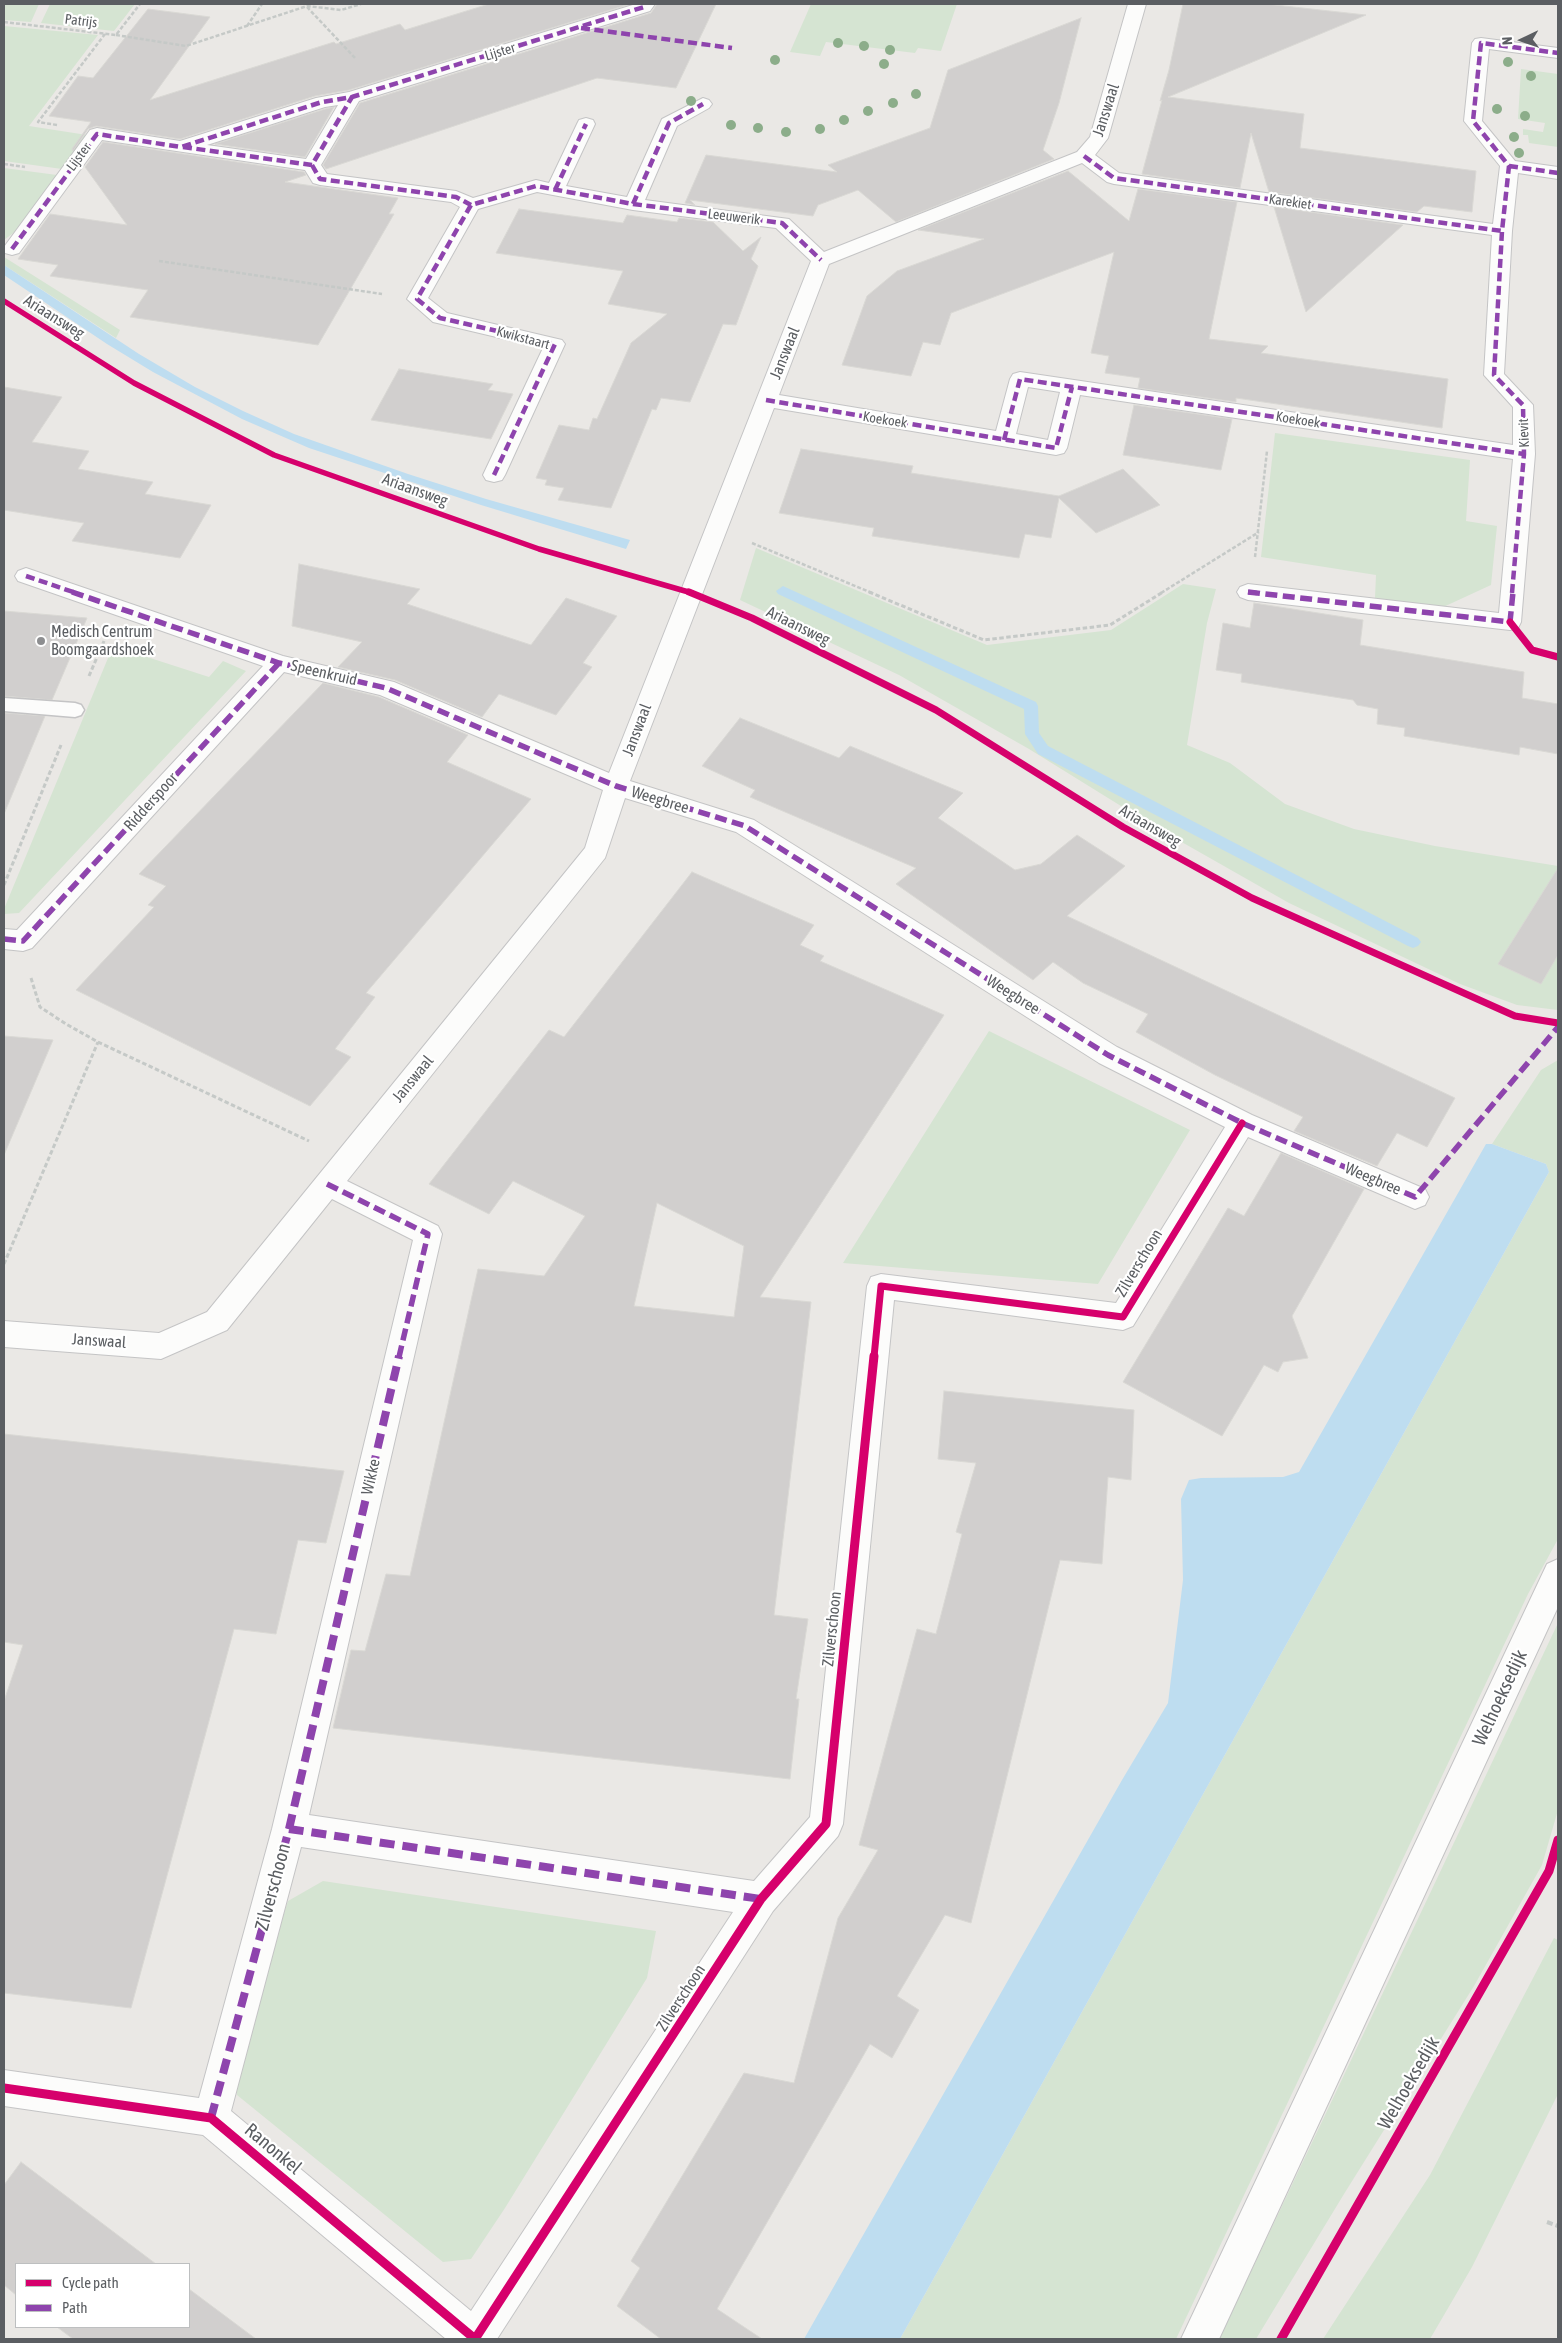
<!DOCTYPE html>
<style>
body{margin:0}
#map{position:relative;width:1562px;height:2343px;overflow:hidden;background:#eae8e5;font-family:"Asap Condensed",sans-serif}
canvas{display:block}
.frame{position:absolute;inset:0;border:5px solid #5b5e62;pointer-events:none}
.legend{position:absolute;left:15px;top:2263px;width:175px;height:65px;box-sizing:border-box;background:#fff;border:1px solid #bdbfc0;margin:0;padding:6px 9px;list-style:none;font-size:15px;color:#5b5e62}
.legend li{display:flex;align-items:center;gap:10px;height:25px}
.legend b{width:25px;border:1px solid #bdbfc0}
.north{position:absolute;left:1497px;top:15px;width:50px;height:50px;-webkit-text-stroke:4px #fff;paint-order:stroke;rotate:267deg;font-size:14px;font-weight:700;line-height:20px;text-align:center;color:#5b5e62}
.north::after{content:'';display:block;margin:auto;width:18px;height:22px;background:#5b5e62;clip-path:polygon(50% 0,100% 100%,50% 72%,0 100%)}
</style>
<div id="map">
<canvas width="1562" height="2343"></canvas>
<div class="frame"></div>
<ul class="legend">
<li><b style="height:6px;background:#d6006c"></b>Cycle path</li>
<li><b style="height:6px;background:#8e44ad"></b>Path</li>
</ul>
<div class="north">N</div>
</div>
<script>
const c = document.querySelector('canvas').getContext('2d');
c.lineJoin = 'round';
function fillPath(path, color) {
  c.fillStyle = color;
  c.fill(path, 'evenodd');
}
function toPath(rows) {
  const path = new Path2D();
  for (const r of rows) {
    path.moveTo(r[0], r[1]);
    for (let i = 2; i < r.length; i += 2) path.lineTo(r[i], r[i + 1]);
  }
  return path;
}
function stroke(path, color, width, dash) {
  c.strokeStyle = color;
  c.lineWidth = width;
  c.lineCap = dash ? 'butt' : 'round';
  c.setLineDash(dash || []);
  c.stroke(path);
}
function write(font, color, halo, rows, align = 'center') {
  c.font = font + ' "Asap Condensed",sans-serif';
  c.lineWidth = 4.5;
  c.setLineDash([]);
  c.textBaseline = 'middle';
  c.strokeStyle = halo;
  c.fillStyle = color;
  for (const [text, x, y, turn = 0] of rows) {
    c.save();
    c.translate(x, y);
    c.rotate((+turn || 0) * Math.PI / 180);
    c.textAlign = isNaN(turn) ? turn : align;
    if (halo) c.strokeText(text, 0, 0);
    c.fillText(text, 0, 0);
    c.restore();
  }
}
const green = toPath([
 [4,4,39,4,31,22,4,20],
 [50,4,135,4,114,31,41,23],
 [811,4,957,4,941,51,918,48,915,53,826,42,820,56,790,52],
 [4,26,98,35,29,126,87,135,62,169,4,161],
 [1521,69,1558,74,1558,147,1529,143,1528,135,1523,135,1523,129,1543,132,1545,123,1518,119],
 [4,168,57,175,16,231,4,240],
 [4,257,120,330,116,338,4,265],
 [1275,433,1470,460,1466,521,1497,526,1491,585,1439,609,1375,598,1376,575,1261,557],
 [756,548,987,645,1111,630,1183,584,1216,589,1207,623,1187,745,1230,763,1285,804,1354,829,1435,846,1558,866,1558,1010,1517,1005,1460,984,1289,903,1150,824,1029,749,899,675,740,600],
 [113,646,209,677,223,661,246,671,19,913,4,914,4,909],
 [989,1031,1190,1130,1098,1284,843,1263],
 [1558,1060,1558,1539,1528,1594,1176,2339,900,2339,1549,1172,1546,1164,1492,1144,1541,1070],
 [1558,1623,1558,1810,1542,1865,1474,1986,1344,2194,1256,2339,1219,2339],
 [323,1881,656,1931,647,1978,505,2208,471,2259,443,2262,237,2095,237,2050,288,1901],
 [1554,1938,1558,1940,1558,2094,1472,2267,1430,2339,1323,2339,1430,2175]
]);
const water = toPath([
 [4,265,139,354,195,387,243,411,294,434,408,474,486,499,630,540,626,549,481,505,309,448,242,419,153,372,107,344,4,275],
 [1486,1144,1492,1144,1546,1164,1549,1172,900,2339,804,2339,1122,1780,1168,1703,1183,1580,1181,1499,1189,1480,1201,1478,1283,1477,1299,1472]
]);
const stream = toPath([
 [783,586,1036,702,1038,706,1039,733,1048,746,1418,938,1421,942,1418,946,1413,948,1408,946,1038,754,1025,734,1024,709,778,594,776,591,783,586]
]);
const building = toPath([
 [489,4,630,4,349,90,315,96,180,139,96,126,88,129,73,151,72,149,91,122,49,116,78,76,93,78,148,9,210,17,150,100,334,42,336,44,400,24,405,30,489,4],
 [657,4,716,4,676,88,597,78,326,169,323,165,360,103,651,13,657,4],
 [1183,4,1266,4,1366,15,1168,97,1304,114,1300,148,1476,171,1472,212,1424,206,1417,212,1269,192,1251,133,1240,188,1142,174,1162,100,1160,101,1169,70,1183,4],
 [1081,18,1059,103,1043,150,1054,159,896,222,858,190,818,205,813,216,690,200,695,205,685,203,706,155,837,172,828,165,930,128,948,70,1081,18],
 [334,107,305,157,215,144,325,109,334,107],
 [103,142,304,172,306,175,285,182,398,198,389,214,394,214,318,345,130,317,148,290,50,276,58,265,18,259,50,214,127,225,85,167,103,142],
 [1068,171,1129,221,1138,189,1237,202,1209,339,1268,346,1261,353,1448,379,1442,428,1236,398,1236,402,1138,388,1140,378,1105,373,1109,356,1091,353,1114,252,951,313,940,345,923,342,911,376,842,365,867,296,897,271,984,239,918,230,1068,171],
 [1274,207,1403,225,1306,312,1274,207],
 [519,209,623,223,627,215,677,222,679,218,713,222,743,251,761,237,751,259,758,266,736,325,723,324,690,402,661,398,656,410,652,409,611,508,558,500,564,488,545,485,547,480,536,478,559,425,589,430,593,418,597,419,631,343,667,314,608,304,623,271,496,253,519,209],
 [399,369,493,384,488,390,513,394,491,439,371,420,399,369],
 [4,387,62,397,32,442,89,451,78,469,153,482,145,494,211,505,180,558,72,541,84,523,4,510,4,387],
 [1134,405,1232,419,1221,470,1123,455,1134,405],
 [801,449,913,466,911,473,1059,496,1123,469,1160,505,1096,533,1059,498,1051,538,1025,534,1019,558,872,536,874,528,779,513,801,449],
 [299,564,420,589,407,604,531,645,566,598,617,616,583,663,592,667,556,715,499,694,482,717,395,680,338,667,362,642,292,626,299,564],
 [1254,603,1363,620,1360,645,1524,672,1522,698,1558,704,1558,754,1520,747,1519,755,1404,736,1405,728,1377,724,1378,709,1357,705,1353,700,1241,682,1242,674,1216,670,1223,623,1250,628,1254,603],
 [4,611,87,618,52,700,4,696,4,611],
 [323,683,379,697,468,735,447,762,531,799,366,993,375,997,335,1049,351,1057,310,1106,76,990,154,907,148,905,166,886,139,874,323,683],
 [4,713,45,716,4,814,4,713],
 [740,718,839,758,850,746,963,793,938,818,1015,870,1041,864,1077,835,1125,866,1067,916,1455,1098,1427,1147,1397,1133,1377,1166,1294,1131,1303,1117,1215,1075,1136,1032,1148,1014,1083,983,1053,962,1033,980,896,884,916,868,750,797,755,790,702,766,740,718],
 [1558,868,1558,955,1541,984,1498,964,1558,868],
 [692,872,814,925,800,945,824,956,820,961,944,1015,760,1297,811,1302,774,1615,808,1619,796,1699,799,1699,790,1779,333,1728,351,1650,365,1651,386,1574,410,1576,478,1269,544,1276,585,1216,513,1181,489,1214,429,1184,549,1030,564,1037,692,872],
 [657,1203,744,1246,734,1317,634,1306,657,1203],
 [4,1036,53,1040,4,1155,4,1036],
 [1281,1153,1364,1189,1292,1316,1308,1358,1283,1362,1278,1372,1264,1365,1222,1436,1123,1382,1228,1208,1244,1216,1281,1153],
 [944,1391,1134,1410,1131,1480,1108,1477,1102,1564,1060,1560,971,1923,945,1915,897,1996,919,2010,892,2058,870,2044,717,2309,762,2339,661,2339,617,2306,640,2268,631,2261,744,2073,794,2083,838,1918,878,1850,859,1845,917,1629,936,1634,962,1534,956,1532,976,1463,938,1459,944,1391],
 [4,1434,344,1471,326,1543,298,1540,276,1634,234,1629,131,2008,4,1993,4,1701,23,1645,4,1642,4,1434],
 [21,2162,156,2264,16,2264,16,2295,4,2285,4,2185,21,2162],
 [189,2289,256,2339,73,2339,57,2327,189,2327,189,2289]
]);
const pathFar2 = toPath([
 [307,7,356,59],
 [4,22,116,35,140,4],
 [247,26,262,4],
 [116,35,186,46,307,6,341,10,361,4],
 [57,125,38,122,105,34],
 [4,164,25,167],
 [159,261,382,294],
 [752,543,872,593],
 [1255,557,1267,451],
 [1161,593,1259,532]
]);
const pathFar1 = toPath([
 [869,592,984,640,1110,625,1163,592],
 [89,676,104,641],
 [4,885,61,745],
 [31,978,40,1007,66,1024,98,1042,309,1141],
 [4,1264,98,1042]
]);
const path = toPath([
 [1547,2222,1558,2226]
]);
const lane = toPath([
 [4,698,75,703,81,705,84,710,81,715,75,717,4,711,4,698]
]);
const street = toPath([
 [636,4,655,4,650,11,359,101,321,165,327,174,456,191,473,198,536,180,549,183,577,124,579,120,586,118,593,120,595,124,566,186,627,197,662,119,703,98,709,100,712,104,709,108,677,126,645,200,789,219,824,252,1077,152,1090,137,1128,4,1146,4,1108,138,1095,155,1119,173,1493,224,1500,166,1464,121,1472,43,1475,39,1481,38,1558,48,1558,58,1489,49,1482,121,1515,161,1558,167,1558,179,1518,173,1512,231,1504,374,1533,405,1535,454,1521,622,1518,628,1510,630,1248,600,1240,597,1237,592,1240,587,1248,584,1499,613,1513,459,1080,395,1067,448,1064,453,1056,455,774,408,630,781,754,820,1117,1047,1252,1115,1425,1189,1429,1197,1425,1205,1415,1209,1248,1137,1133,1326,1123,1330,894,1300,843,1824,838,1836,773,1911,497,2339,446,2339,203,2135,4,2106,4,2070,199,2098,272,1829,413,1240,332,1199,227,1330,161,1359,4,1347,4,1321,159,1333,207,1312,585,848,603,790,380,695,284,672,32,948,23,951,4,949,4,929,17,930,263,666,18,581,15,576,18,571,26,568,283,656,394,682,609,773,811,261,776,228,633,210,537,192,478,209,428,298,447,313,562,340,565,344,505,475,502,480,494,482,486,480,483,475,543,348,433,322,407,299,460,207,451,202,320,185,313,183,305,170,102,140,19,253,12,255,5,253,4,247,90,130,97,128,180,141,316,98,349,92,636,4],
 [338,105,306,159,207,145,325,107,338,105],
 [1082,163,1107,182,1114,184,1492,235,1484,375,1513,407,1513,445,1020,372,1013,374,1010,379,996,431,779,395,829,264,1082,163],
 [1028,387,1060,392,1048,440,1016,434,1028,387],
 [625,798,736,832,1099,1063,1225,1127,1116,1303,881,1274,871,1277,867,1286,810,1817,754,1881,309,1815,442,1234,438,1226,347,1181,605,858,625,798],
 [301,1847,733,1912,471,2311,231,2111,301,1847],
 [1558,1559,1558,1607,1219,2339,1181,2339,1547,1564,1558,1559]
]);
const quietFar2 = toPath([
 [581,28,732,48],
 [183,147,312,165,352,97],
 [1084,156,1114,178,1502,231],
 [312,165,320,179,456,197,471,205],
 [1509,166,1558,173],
 [555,190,586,124],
 [633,204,669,123,703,104],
 [12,249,97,134,181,147,322,102,352,97,644,7,646,4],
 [766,400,1056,448,1072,387],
 [1004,440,1020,379,1524,454],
 [494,475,555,344,440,318,417,299,471,205,536,186,633,204,782,223,821,260],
 [26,576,76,593],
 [1248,592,1257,593],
 [1512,593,1524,454,1523,405,1494,375,1502,231,1509,166,1473,121,1481,43,1558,53]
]);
const quietFar1 = toPath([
 [72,592,279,663,386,688,616,786,745,826,1108,1055,1242,1123,1415,1197,1558,1027],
 [1248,592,1510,622,1513,592],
 [4,939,23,941,279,663],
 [327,1184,428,1234,399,1357]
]);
const quiet = toPath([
 [289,1829,399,1356],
 [211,2118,289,1829,761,1899]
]);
const cyclewayFar2 = toPath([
 [4,301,134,383,274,455,539,549,692,593]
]);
const cyclewayFar1 = toPath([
 [689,592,752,618,936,710,1123,827,1252,898,1515,1016,1558,1023],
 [1510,622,1532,650,1558,657],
 [874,1357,881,1286,1123,1317,1242,1123]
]);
const cycleway = toPath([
 [4,2088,211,2118,475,2339,761,1899,826,1824,874,1356],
 [1281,2339,1549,1871,1558,1840]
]);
const trees = [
 [838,43],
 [864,46],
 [890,50],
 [775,60],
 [1508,62],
 [884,64],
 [1531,76],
 [916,94],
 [691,101],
 [893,103],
 [1497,109],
 [868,111],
 [1525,116],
 [844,120],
 [731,125],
 [758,128],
 [820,129],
 [786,132],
 [1514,137],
 [1519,153]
];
const markers = [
 [41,641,5,"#8d8e90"]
];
const farStreetnames = [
 ["Patrijs",81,21,7],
 ["Lijster",500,52,-17],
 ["Lijster",79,157,-53],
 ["Karekiet",1290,202,8],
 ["Leeuwerik",734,217,7],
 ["Kwikstaart",523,338,15],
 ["Koekoek",885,420,9],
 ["Koekoek",1298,420,9],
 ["Kievit",1524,433,-92]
];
const streetNames = [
 ["Janswaal",1106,110,-72],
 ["Ariaansweg",54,317,32],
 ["Janswaal",785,353,-68],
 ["Ariaansweg",415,490,20],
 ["Ariaansweg",798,626,26],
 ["Speenkruid",324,673,13],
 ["Janswaal",637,730,-69],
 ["Weegbree",660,800,17],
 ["Ridderspoor",151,802,-48],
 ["Ariaansweg",1150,826,30],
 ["Weegbree",1013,995,32],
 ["Janswaal",413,1079,-51],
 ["Weegbree",1373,1179,23],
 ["Zilverschoon",1139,1263,-59],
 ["Janswaal",99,1341,4],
 ["Wikke",371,1477,-77],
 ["Zilverschoon",832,1629,-84],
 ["Zilverschoon",681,1998,-57]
];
const poiNames = [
 ["Medisch Centrum",51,632],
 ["Boomgaardshoek",51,650]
];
const nearStreetnames = [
 ["Welhoeksedijk",1500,1698,-65],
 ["Zilverschoon",273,1887,-75],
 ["Welhoeksedijk",1409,2083,-60],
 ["Ranonkel",273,2149,40]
];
fillPath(green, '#d5e4d2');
fillPath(water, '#beddf0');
fillPath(stream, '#beddf0');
fillPath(building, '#d1cfce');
stroke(building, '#d9d8d4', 1);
stroke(lane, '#c4c4c5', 3);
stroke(street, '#c4c4c5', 2);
stroke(pathFar2, '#c5c9c7', 2.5, [4, 2]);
stroke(pathFar1, '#c5c9c7', 3, [4.5, 2.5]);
stroke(path, '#c5c9c7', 4, [6, 3]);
fillPath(lane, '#fcfcfb');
fillPath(street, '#fcfcfb');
stroke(quietFar2, '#8e44ad', 4.5, [9, 4.5]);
stroke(quietFar1, '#8e44ad', 5.5, [12, 5.5]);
stroke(quiet, '#8e44ad', 8, [15, 8]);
stroke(cyclewayFar2, '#d6006c', 5.5);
stroke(cyclewayFar1, '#d6006c', 7);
stroke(cycleway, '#d6006c', 9);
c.fillStyle = '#8cad8a';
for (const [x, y] of trees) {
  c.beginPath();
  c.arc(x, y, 5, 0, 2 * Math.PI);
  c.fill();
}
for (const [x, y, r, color] of markers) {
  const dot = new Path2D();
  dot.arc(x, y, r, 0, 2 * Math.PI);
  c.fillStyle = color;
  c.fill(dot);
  stroke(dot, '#fff', 2);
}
write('14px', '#5b5e62', '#fff', farStreetnames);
write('16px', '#5b5e62', '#fff', streetNames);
write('16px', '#5b5e62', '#fff', poiNames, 'left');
write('19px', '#5b5e62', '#fff', nearStreetnames);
</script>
